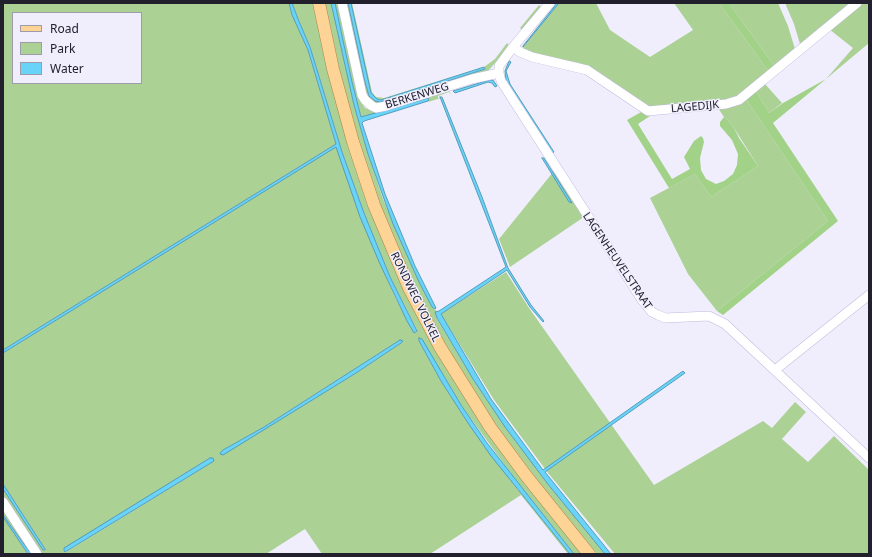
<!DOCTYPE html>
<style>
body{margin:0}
#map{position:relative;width:872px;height:557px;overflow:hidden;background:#f0eefc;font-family:"Noto Sans",sans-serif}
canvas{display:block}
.frame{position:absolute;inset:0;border:4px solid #22202d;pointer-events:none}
.legend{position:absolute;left:12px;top:12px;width:130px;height:72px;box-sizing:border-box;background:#f0eefc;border:1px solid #9e9ca9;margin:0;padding:5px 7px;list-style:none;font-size:12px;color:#22202d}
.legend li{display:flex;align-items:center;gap:8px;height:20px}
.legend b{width:20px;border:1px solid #9e9ca9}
</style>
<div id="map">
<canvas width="872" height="557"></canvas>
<div class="frame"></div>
<ul class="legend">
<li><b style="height:5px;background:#fdd496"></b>Road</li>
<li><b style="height:11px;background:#abd195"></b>Park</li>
<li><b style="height:11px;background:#69d3f8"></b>Water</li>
</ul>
</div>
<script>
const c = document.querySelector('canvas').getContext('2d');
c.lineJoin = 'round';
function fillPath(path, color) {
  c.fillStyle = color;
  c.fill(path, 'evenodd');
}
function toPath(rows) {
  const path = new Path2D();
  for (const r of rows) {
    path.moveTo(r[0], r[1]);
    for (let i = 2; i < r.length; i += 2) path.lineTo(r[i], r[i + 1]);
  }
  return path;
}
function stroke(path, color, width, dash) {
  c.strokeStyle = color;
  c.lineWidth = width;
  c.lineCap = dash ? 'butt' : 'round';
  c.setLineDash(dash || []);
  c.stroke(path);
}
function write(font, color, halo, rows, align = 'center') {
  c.font = font + ' "Noto Sans",sans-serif';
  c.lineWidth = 3;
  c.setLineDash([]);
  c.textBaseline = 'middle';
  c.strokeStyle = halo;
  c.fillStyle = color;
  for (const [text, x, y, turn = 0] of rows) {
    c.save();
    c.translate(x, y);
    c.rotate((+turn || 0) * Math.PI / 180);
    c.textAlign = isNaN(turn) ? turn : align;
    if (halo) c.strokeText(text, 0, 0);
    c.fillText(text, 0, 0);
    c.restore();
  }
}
const green = toPath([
 [3,3,289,3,292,15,308,50,336,144,3,350],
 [13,13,141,13,141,83,13,83],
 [292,3,313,3,344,129,360,182,445,366,482,423,584,554,574,554,512,475,461,405,444,376,418,340,441,381,468,423,518,490,570,554,568,554,521,495,430,554,322,554,305,529,266,554,40,554,3,499,3,489,44,551,45,549,3,484,3,353,334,147,337,147,373,247,395,297,414,333,417,330,390,277,364,213,342,152,310,47,298,19],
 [400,340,401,343,356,373,221,455,223,450,264,427],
 [210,458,214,461,66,552,63,550],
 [325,3,331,3,354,105,368,154,383,199,413,269,432,307,437,311,435,312,437,319,473,379,505,427,547,483,605,554,597,554,549,496,503,436,478,400,456,365,415,288,391,235,361,153,341,78],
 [335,3,340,3,361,101,365,108,372,111,448,89,451,94,449,92,438,96,438,98,441,98,428,102,429,101,361,117,352,82],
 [344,3,348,3,364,78,369,96,380,102,485,69,484,67,381,100,377,99,371,93,367,80,351,3,352,3,372,92,376,97,384,98,484,67,495,59,507,43,510,46,488,71,381,105,366,99],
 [559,3,596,3,610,30,650,57,693,30,674,3,719,3,769,72,738,98,652,110,582,64,575,62,552,60,522,49],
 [729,3,778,3,788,26,795,49,775,67],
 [785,3,850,3,800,44,794,24],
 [862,3,869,3,869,43,826,79,853,48,829,29],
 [539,5,542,8,523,31,520,28],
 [765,84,782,103,769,113,756,91],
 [746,99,828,221,717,311,688,274,650,198,695,174,711,197,758,166,734,128,727,119,724,117,718,108],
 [554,171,584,217,510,267,499,239],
 [506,272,529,308,654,485,763,421,772,428,795,402,806,412,782,439,808,462,834,436,869,470,869,554,615,554,548,473,494,400,441,314],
 [3,506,35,554,31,554,8,522,3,515],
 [3,517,14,533,28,554,3,554]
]);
const forest = toPath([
 [719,3,729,3,775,67,769,72],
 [826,79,773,123,838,221,723,315,717,311,828,221,746,99,756,91,769,113,783,103],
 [643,111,650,116,638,124,672,179,690,169,684,157,694,141,701,136,703,138,704,142,700,158,701,170,706,179,716,184,724,181,733,174,737,165,738,154,732,140,720,126,720,122,724,117,727,119,734,128,739,138,758,166,711,197,695,174,669,188,627,120]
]);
const water = toPath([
 [289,3,292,3,298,19,310,47,342,152,364,213,390,277,417,331,414,333,407,321,380,264,360,217,336,147,3,353,3,350,336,144,308,50,292,15,289,3],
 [331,3,335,3,352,82,361,117,428,98,429,100,428,101,364,121,362,123,385,194,415,266,436,308,435,309,432,307,419,282,393,224,368,154,354,105,331,3],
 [348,3,351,3,371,93,377,99,381,100,484,67,485,69,389,100,380,102,375,101,369,96,364,78,348,3],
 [557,3,559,3,523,47,523,46,557,3],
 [509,61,511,62,506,71,510,84,554,152,552,153,506,81,505,71,509,61],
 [489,80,493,80,497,86,495,87,492,83,488,82,455,93,453,91,489,80],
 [440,97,442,97,482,197,508,268,531,305,544,321,543,322,530,307,507,270,441,314,491,399,543,470,683,371,685,373,545,472,611,554,605,554,547,483,505,427,473,379,437,318,435,312,439,311,506,267,440,97],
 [542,158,544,158,572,203,569,202,542,158],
 [419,338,422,339,461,405,487,443,574,554,570,554,491,456,468,423,441,381,419,341,419,338],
 [400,340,403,341,401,343,356,373,223,455,220,454,221,452,223,450,264,427,400,340],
 [210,458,213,458,214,461,65,552,64,551,64,548,210,458],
 [3,484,45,549,45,550,43,550,3,489,3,484],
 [3,515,8,522,31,554,28,554,3,517,3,515]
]);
const minor = toPath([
 [342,3,362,95,365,100,372,106,376,108,386,106,472,79,499,73],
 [550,3,513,47,499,66,499,73,501,81,642,300,652,312,658,315,665,318,709,316,725,324,869,458],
 [513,47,520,52,532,57,587,70,648,111,726,104,739,100,857,3],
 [775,370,869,295],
 [3,502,37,554]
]);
const major = toPath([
 [319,3,333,69,353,142,374,205,409,288,440,347,490,427,527,477,589,554]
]);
const streetNames = [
 ["BERKENWEG",417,96,-17],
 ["LAGEDIJK",695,107,-5],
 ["LAGENHEUVELSTRAAT",617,261,56],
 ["RONDWEG VOLKEL",415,297,64]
];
fillPath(green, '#abd195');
fillPath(forest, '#a2d188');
fillPath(water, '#69d3f8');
stroke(water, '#549dbb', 1);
stroke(minor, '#c1bbde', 10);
stroke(major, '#af8344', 13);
stroke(minor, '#fff', 9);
stroke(major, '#fdd496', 12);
write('11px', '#22202d', '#f0eefc', streetNames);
</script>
